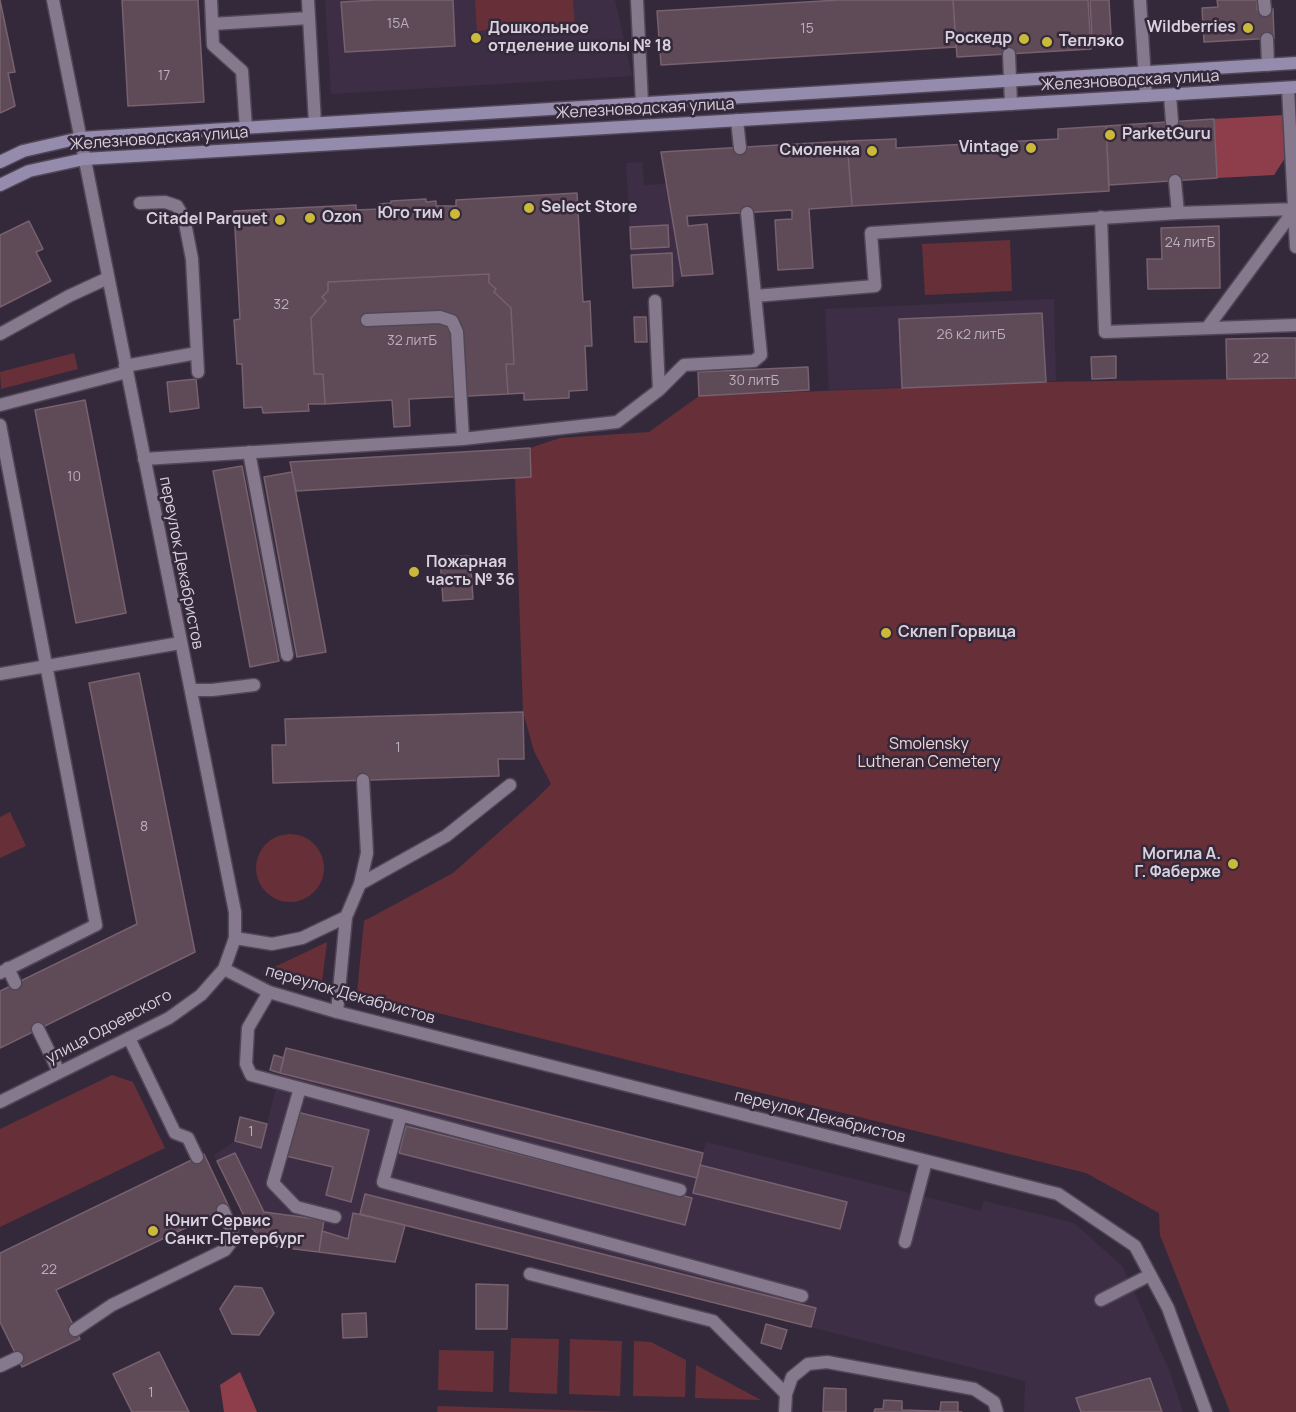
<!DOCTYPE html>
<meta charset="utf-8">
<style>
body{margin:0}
canvas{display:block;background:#34293a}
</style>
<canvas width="1296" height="1412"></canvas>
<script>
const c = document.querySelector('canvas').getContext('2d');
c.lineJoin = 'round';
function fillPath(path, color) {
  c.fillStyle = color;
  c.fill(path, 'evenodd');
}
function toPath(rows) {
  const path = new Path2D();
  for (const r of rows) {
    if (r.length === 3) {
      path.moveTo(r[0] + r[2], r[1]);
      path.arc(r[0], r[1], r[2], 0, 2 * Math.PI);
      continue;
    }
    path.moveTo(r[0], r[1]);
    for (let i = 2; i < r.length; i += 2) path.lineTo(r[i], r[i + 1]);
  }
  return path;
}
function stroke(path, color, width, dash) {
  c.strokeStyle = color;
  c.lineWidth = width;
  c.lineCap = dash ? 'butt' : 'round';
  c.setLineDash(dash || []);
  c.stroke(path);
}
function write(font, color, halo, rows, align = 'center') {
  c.font = font + ' Manrope,sans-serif';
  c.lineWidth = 5;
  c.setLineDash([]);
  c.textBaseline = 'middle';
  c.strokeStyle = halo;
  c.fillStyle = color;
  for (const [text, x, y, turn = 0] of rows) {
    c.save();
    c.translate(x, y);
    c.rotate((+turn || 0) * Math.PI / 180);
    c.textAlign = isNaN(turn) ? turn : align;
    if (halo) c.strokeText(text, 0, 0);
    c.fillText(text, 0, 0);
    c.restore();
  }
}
const built = toPath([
 [325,0,615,0,632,76,331,94],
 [642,162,644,185,666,184,682,276,673,286,633,288,626,163],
 [1054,299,1056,381,829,390,825,309],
 [286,1048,703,1152,706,1142,981,1211,984,1201,1074,1223,1123,1267,1170,1372,1183,1412,1024,1412,1025,1381,406,1225,395,1262,278,1247,262,1240,247,1222,214,1155,235,1141,261,1147,280,1073,270,1070,274,1055,284,1058]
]);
const green = toPath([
 [475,0,573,0,575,24,477,31],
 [1010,240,1012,291,925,295,922,244],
 [74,353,78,369,1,389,0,372],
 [1296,378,1296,1412,1230,1412,1160,1235,1159,1213,1086,1173,357,993,364,921,453,873,533,802,551,784,534,751,523,712,515,478,531,477,530,448,560,438,649,432,699,396,1046,382],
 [10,812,26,846,0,858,0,817],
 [290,868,34],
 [327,942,321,990,262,973],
 [112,1075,133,1082,165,1148,0,1227,0,1129],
 [511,1338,559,1339,557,1394,509,1392],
 [570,1339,622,1341,620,1396,569,1394],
 [634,1341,651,1342,686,1360,685,1397,633,1396],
 [439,1350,494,1351,493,1392,438,1390],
 [696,1365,761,1400,695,1398],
 [438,1406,626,1412,437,1412]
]);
const forest = toPath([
 [1285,115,1285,158,1274,175,1217,178,1214,119],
 [240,1372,257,1412,224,1412,220,1385]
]);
const building = toPath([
 [0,0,15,72,8,73,15,106,0,113,0,0],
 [122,0,198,0,204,102,128,106,122,0],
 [376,0,453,0,455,46,345,52,341,2,376,0],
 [839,0,953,0,956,47,661,65,657,11,839,0],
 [953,0,1088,0,1091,49,957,57,953,0],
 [1090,0,1109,0,1111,35,1092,36,1090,0],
 [1217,0,1257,0,1257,10,1273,9,1274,38,1204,42,1202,8,1218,7,1217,0],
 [1214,119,1217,178,1109,185,1106,126,1214,119],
 [1106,126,1109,191,852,206,847,141,896,139,896,148,1058,139,1058,129,1106,126],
 [847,141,852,206,809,209,813,268,778,270,775,220,792,219,792,210,687,216,688,226,707,224,713,274,682,276,661,152,847,141],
 [577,193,583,302,590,301,592,346,585,346,587,390,569,391,569,398,524,400,524,393,508,394,506,364,514,364,511,308,494,292,496,289,489,283,489,274,328,282,328,291,322,297,326,301,311,318,314,374,323,374,325,404,308,404,309,411,263,413,262,407,244,408,242,364,237,364,234,320,240,319,234,211,356,205,356,210,380,209,379,204,391,203,391,201,426,199,426,202,436,201,436,206,456,206,456,200,577,193],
 [29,221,43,249,36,252,51,281,0,307,0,235,29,221],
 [668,225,669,247,631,249,630,227,668,225],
 [1219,226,1220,288,1148,289,1147,259,1162,259,1161,228,1219,226],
 [672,253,673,286,633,288,631,255,672,253],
 [489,274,489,283,496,289,494,292,511,308,514,364,506,364,508,394,409,399,410,426,394,427,392,400,325,404,323,374,314,374,311,318,326,301,322,297,328,291,328,282,489,274],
 [1042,313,1046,382,902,388,899,319,1042,313],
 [634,317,646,317,647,342,635,342,634,317],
 [1278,338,1296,338,1296,378,1227,379,1226,339,1278,338],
 [1116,356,1116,378,1092,379,1091,357,1116,356],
 [808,367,809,390,699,396,698,372,808,367],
 [196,379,199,408,170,412,167,382,196,379],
 [85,400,126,613,76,623,35,410,85,400],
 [530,448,531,477,296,491,290,462,530,448],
 [242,466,279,661,250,667,213,471,242,466],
 [292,472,326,652,297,657,264,477,292,472],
 [470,556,473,599,443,601,440,557,470,556],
 [139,673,195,952,0,1048,0,991,137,924,89,683,139,673],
 [523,712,524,759,498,759,499,776,273,783,272,745,286,745,285,719,523,712],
 [286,1048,703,1153,697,1178,280,1073,286,1048],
 [274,1055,284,1058,280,1073,270,1070,274,1055],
 [297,1112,369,1130,351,1202,326,1195,333,1167,286,1156,297,1112],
 [240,1117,267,1124,261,1148,235,1141,240,1117],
 [406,1126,692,1198,685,1225,399,1153,406,1126],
 [235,1153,264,1212,324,1220,319,1252,278,1247,262,1240,247,1222,217,1161,235,1153],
 [204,1154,229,1207,56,1290,80,1339,22,1367,0,1322,0,1253,204,1154],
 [700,1165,847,1202,840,1229,693,1193,700,1165],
 [365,1194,816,1308,811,1327,360,1214,365,1194],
 [353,1213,405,1225,395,1262,319,1252,322,1231,348,1239,353,1213],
 [476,1284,508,1285,507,1329,476,1329,476,1284],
 [235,1286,262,1288,274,1313,259,1335,232,1334,220,1309,235,1286],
 [366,1313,367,1337,343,1338,342,1314,366,1313],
 [766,1324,787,1330,781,1349,761,1343,766,1324],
 [159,1352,189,1412,132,1412,113,1374,159,1352],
 [1150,1378,1162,1412,1081,1412,1076,1398,1150,1378],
 [824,1388,846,1389,846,1412,823,1412,824,1388],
 [884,1400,902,1401,902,1410,934,1411,940,1411,941,1402,958,1402,958,1412,962,1412,874,1412,875,1409,883,1409,884,1400]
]);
const lane = toPath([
 [211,0,213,45,242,71,246,128],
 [308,0,315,123],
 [637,0,642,103],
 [1140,0,1146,96],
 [1264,0,1265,10],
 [212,24,309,18],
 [1267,39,1268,65],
 [1009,54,1011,104],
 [1288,88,1296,247],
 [1170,95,1172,122],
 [737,120,740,148],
 [1175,181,1178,213],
 [140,203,165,202,177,206,184,218,192,259,198,372],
 [1101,217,1105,332,1296,325],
 [755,296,875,286,871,233,1178,213,1296,209],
 [655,301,659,390],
 [367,320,440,317,452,321,457,332,463,439],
 [1207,328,1295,209],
 [0,334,69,296,108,278],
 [125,366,197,353],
 [0,405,127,372],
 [0,425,96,925,0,973],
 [249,452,287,655],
 [144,459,463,439,617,422,659,390,684,365,754,361,761,355,747,213],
 [0,674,180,643],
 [191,690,212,690,254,685],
 [360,884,367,853,363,780],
 [235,938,272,944,302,938,346,917,360,884,446,836,510,785],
 [8,968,15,983],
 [269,992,248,1028,246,1064,251,1075,680,1190],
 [337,1012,346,917],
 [38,1029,59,1072],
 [129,1038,175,1133,188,1138,197,1157],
 [300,1088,273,1183,296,1207,335,1217],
 [401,1115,383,1182,802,1296],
 [905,1242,926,1161],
 [530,1274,713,1321,786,1394],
 [1101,1300,1150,1275],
 [75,1330,112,1305,225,1250,232,1241,232,1230,223,1210],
 [0,1366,17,1358],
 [785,1412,786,1394,792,1377,808,1364,827,1362,974,1389,994,1402,997,1412]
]);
const street = toPath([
 [224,969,269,992,337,1012,1058,1194,1135,1246,1168,1308,1206,1412],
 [0,1102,169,1018,201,995,224,969,235,938,235,912,53,0]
]);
const secondary = toPath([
 [0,162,23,151,80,138,1296,63],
 [0,185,29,171,84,159,1296,87]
]);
const markers = [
 [1248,28,6,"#cbb939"],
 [476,38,6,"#cbb939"],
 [1024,39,6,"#cbb939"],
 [1047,42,6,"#cbb939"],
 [1110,135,6,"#cbb939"],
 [1031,148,6,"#cbb939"],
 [872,151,6,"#cbb939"],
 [529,208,6,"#cbb939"],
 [455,214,6,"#cbb939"],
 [310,218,6,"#cbb939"],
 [280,220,6,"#cbb939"],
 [414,572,6,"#cbb939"],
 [886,633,6,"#cbb939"],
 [1233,864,6,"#cbb939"],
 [153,1231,6,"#cbb939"]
];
const numberNames = [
 ["15А",398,24],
 ["15",807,29],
 ["17",164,76],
 ["24 литБ",1190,243],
 ["32",281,305],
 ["26 к2 литБ",971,335],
 ["32 литБ",412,341],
 ["22",1261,359],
 ["30 литБ",754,381],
 ["10",74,477],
 ["1",398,748],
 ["8",144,827],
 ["1",251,1132],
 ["22",49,1270],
 ["1",151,1393]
];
const poiNames = [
 ["Wildberries",1236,28,"right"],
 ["Дошкольное",488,29],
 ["отделение школы № 18",488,47],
 ["Роскедр",1012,39,"right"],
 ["Теплэко",1059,42],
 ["ParketGuru",1122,135],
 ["Vintage",1019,148,"right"],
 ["Смоленка",860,151,"right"],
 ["Select Store",541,208],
 ["Юго тим",443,214,"right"],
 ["Ozon",322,218],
 ["Citadel Parquet",268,220,"right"],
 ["Пожарная",426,563],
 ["часть № 36",426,581],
 ["Склеп Горвица",898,633],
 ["Могила А.",1221,855,"right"],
 ["Г. Фаберже",1221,873,"right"],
 ["Юнит Сервис",165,1222],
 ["Санкт-Петербург",165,1240]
];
const streetNames = [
 ["Железноводская улица",1130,81,-3],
 ["Железноводская улица",645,109,-3],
 ["Железноводская улица",159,139,-4],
 ["переулок Декабристов",181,563,79],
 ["переулок Декабристов",350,995,16],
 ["улица Одоевского",109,1027,-28],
 ["переулок Декабристов",820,1117,14]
];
const parkNames = [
 ["Smolensky",929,745],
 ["Lutheran Cemetery",929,763]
];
fillPath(built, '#3d2e46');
fillPath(green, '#672f38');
fillPath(forest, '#8e3e4b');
fillPath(building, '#5f4a57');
stroke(building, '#78616e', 1.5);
stroke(lane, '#504756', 15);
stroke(street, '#504756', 15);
stroke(secondary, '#504756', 15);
stroke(lane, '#86798e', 12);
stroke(street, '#86798e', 12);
stroke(secondary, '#948bad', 12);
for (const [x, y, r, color] of markers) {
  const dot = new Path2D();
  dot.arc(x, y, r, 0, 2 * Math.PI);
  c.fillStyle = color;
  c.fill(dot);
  stroke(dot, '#34293a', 2);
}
write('14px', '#baafbc', null, numberNames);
write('bold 16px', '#d9d1dd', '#34293a', poiNames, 'left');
write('16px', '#d9d1dd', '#34293a', streetNames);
write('16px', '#efd6d8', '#34293a', parkNames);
</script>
